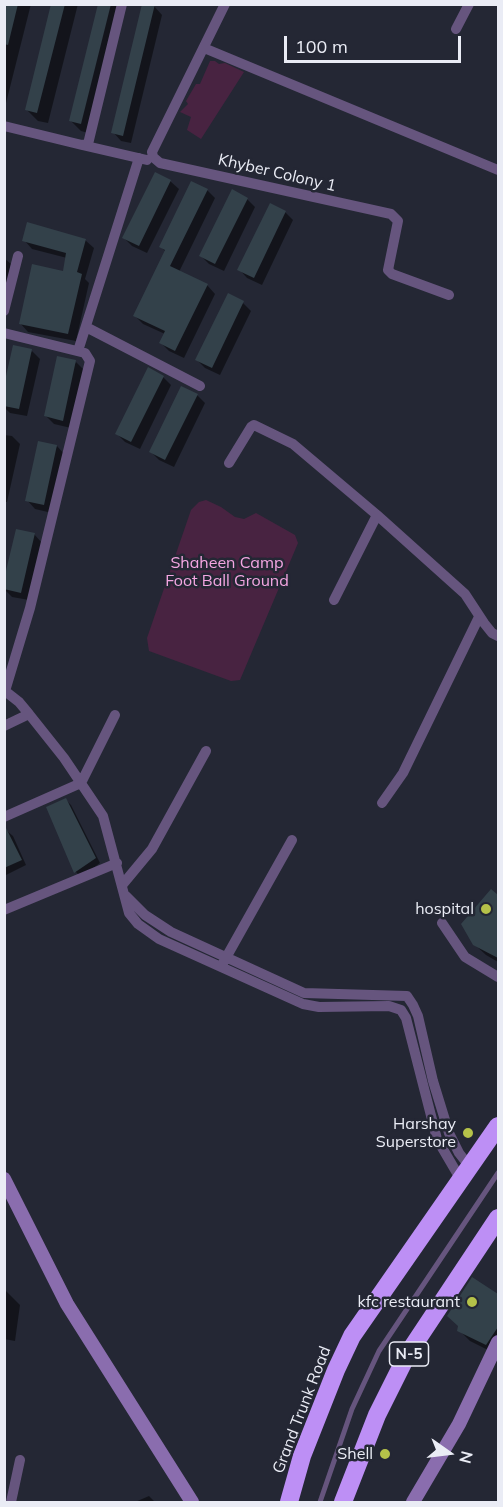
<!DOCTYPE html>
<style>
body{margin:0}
#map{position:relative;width:503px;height:1507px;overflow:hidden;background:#242734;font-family:Mulish,sans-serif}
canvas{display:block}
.frame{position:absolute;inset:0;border:6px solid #eaecf5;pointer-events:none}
.north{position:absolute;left:419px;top:1423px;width:60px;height:60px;-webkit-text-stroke:4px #242734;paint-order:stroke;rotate:104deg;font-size:16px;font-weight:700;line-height:24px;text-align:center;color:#eaecf5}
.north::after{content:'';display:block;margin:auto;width:21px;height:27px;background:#eaecf5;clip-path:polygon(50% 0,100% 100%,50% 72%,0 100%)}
.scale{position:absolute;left:284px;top:36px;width:177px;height:27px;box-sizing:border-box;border:3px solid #eaecf5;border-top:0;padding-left:8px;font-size:18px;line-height:21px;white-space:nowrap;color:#eaecf5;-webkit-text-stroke:4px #242734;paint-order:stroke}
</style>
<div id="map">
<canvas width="503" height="1507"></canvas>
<div class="frame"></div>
<div class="north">N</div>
<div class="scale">100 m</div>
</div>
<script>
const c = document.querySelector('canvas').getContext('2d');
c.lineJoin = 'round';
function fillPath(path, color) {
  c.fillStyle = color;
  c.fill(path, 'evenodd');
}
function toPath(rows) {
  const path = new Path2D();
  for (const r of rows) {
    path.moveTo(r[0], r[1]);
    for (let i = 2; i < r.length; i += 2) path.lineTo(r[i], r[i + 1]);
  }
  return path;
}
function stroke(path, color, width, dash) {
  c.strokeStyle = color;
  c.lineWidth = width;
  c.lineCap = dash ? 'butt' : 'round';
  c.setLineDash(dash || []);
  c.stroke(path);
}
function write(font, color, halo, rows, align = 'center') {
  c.font = font + ' Mulish,sans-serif';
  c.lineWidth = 5;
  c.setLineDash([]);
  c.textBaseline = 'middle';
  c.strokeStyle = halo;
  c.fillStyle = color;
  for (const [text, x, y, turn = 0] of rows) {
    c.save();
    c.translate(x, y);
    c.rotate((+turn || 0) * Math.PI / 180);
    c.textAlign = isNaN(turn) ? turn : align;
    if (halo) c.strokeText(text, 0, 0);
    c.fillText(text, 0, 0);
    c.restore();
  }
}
const green = toPath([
 [210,61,215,61,219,64,225,63,244,72,201,139,187,130,191,117,180,112,188,104,186,101,196,84,200,84],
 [206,500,221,507,235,517,244,519,256,513,295,535,298,543,240,680,231,681,149,651,147,638,191,510,199,502]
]);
const shadow = toPath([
 [6,4,31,4,4,111,4,11],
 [53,4,78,4,48,123,38,121,27,110],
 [99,4,124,4,92,134,81,131,70,120],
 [154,6,162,15,131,143,121,141,113,132],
 [170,181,179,189,147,253,132,246,124,238],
 [207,190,215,198,179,272,207,285,215,294,184,358,169,351,161,343,165,334,143,324,135,316,166,252,161,247],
 [247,199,255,207,224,271,209,264,201,256],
 [285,212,293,220,262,285,247,278,239,269],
 [24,240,85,240,94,248,85,279,89,283,76,341,28,332,20,323,64,272,67,258,32,249],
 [4,258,11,264,4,295],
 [228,296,243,303,251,311,220,375,205,368,197,360],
 [32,351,40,359,27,416,10,413,4,407,4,392],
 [76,362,84,370,71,428,54,424,46,416],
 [163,377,171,385,140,449,125,442,117,434],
 [197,395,205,403,174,467,159,460,151,452],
 [4,435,12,436,20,444,7,502,4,502],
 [57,446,65,455,52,513,35,509,27,500],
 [34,534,42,543,29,600,12,597,4,589],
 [66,800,71,805,100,863,81,877,76,872],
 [7,831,13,836,26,865,4,876,4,832],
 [491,891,498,897,498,962,486,955,474,944],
 [473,1279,498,1295,498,1355,470,1341,459,1330],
 [4,1289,20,1305,15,1341,4,1339],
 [149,1496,155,1502,135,1502]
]);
const building = toPath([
 [4,4,18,4,8,45,4,44],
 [51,4,65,4,37,113,25,110],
 [98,4,111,4,81,124,69,121],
 [142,4,155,4,123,136,111,133],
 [155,172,171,180,139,246,122,238],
 [191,181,208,189,170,266,208,284,175,351,159,343,165,331,133,316,165,250,159,247],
 [232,189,248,198,215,264,199,256],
 [270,203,286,211,254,278,237,270],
 [27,222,86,239,77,272,82,274,68,334,19,324,32,264,63,271,66,253,22,241],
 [228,293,244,301,212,368,195,360],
 [13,345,32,349,19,409,4,406,4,385],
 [57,356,76,360,63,421,44,416],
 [148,367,164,376,131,442,115,434],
 [181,386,198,394,165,460,149,452],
 [38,441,57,445,44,505,25,501],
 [16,529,35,533,21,593,4,589,4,579],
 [66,798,96,858,74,873,46,807],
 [4,824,22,860,4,868],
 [491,889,498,895,498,958,473,945,461,924],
 [472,1277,498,1294,498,1327,486,1345,457,1331,458,1326,447,1316]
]);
const lane = toPath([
 [320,1502,352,1409,379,1351,498,1173]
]);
const street = toPath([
 [225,4,152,152,153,157,160,163,391,214,398,221,388,270,392,274,449,295],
 [456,29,469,4],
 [204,48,498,170],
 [4,126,82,145,88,144,122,4],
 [82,145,147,160],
 [4,311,18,256],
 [86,327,200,386],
 [4,333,85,353,90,361,30,608,5,691,19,702,29,714,64,758,103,816,129,913,138,924,159,939,303,1004,319,1007,389,1006,401,1010,406,1018,437,1139,461,1180],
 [78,351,139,158],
 [229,463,251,427,254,425,293,444,377,515,465,594,484,623,492,633,498,636],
 [334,600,377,515],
 [4,726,29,714],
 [382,803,403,773,479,617],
 [4,817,81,783,115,715],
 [123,884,152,849,206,751],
 [126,896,145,915,171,932,304,993,407,996,413,1005,418,1016,433,1081,449,1133,459,1153,470,1167],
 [4,910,117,863],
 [442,923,465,957,498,977],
 [223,963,292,840],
 [11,1502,20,1460]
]);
const secondary = toPath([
 [4,1179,67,1304,192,1502],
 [413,1502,459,1424,498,1342]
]);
const highway = toPath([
 [289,1502,302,1456,336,1370,352,1336,498,1126],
 [343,1502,377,1415,407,1355,498,1218]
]);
const markers = [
 [486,909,6,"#b5c249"],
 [468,1133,6,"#b5c249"],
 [472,1302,6,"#b5c249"],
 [385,1454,6,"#b5c249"]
];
const shields = [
 [409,1354,39]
];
const shieldNames = [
 ["N-5",409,1354]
];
const streetNames = [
 ["Khyber Colony 1",277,173,13],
 ["Grand Trunk Road",302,1410,-69]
];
const parkNames = [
 ["Shaheen Camp",227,563],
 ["Foot Ball Ground",227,581]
];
const poiNames = [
 ["hospital",474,909],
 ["Harshay",456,1124],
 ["Superstore",456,1142],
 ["kfc restaurant",460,1302],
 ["Shell",373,1454]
];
fillPath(green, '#482341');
fillPath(shadow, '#0007');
fillPath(building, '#33414a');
stroke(lane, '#66557e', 5);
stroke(street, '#66557e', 10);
stroke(secondary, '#8a6dae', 14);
stroke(highway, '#bd8ff5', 18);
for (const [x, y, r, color] of markers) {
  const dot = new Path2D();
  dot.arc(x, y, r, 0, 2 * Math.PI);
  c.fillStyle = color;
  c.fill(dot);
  stroke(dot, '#242734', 2);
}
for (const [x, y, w] of shields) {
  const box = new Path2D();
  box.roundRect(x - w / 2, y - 12, w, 24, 4.5);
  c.fillStyle = '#242734';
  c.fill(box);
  stroke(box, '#eaecf5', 1.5);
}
write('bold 15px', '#eaecf5', null, shieldNames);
write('16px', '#eaecf5', '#242734', streetNames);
write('16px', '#f4a6e2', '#242734', parkNames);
write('16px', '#eaecf5', '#242734', poiNames, 'right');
</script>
